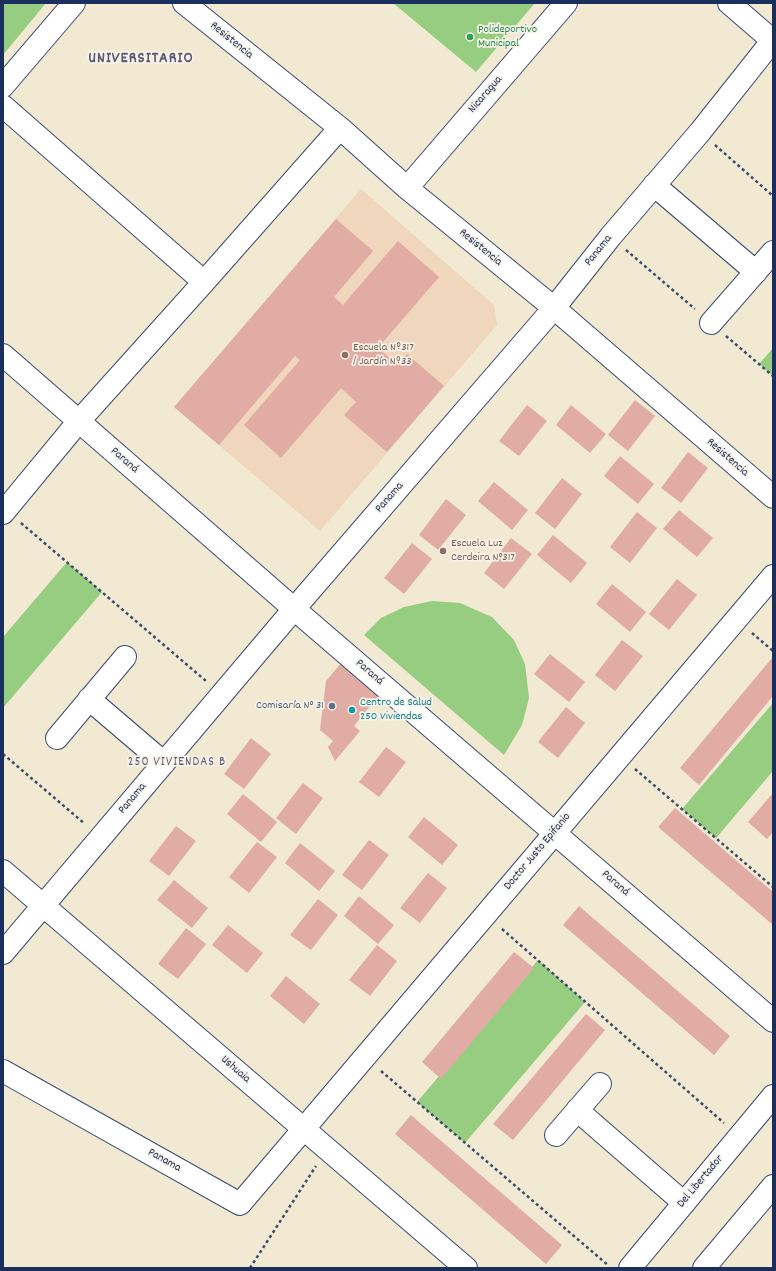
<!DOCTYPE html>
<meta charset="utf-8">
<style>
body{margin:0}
#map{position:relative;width:776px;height:1271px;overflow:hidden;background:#f1e9d2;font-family:Dekko,sans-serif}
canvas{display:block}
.frame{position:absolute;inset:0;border:4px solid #1b2f5e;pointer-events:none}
</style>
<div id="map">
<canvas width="776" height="1271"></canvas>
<div class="frame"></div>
</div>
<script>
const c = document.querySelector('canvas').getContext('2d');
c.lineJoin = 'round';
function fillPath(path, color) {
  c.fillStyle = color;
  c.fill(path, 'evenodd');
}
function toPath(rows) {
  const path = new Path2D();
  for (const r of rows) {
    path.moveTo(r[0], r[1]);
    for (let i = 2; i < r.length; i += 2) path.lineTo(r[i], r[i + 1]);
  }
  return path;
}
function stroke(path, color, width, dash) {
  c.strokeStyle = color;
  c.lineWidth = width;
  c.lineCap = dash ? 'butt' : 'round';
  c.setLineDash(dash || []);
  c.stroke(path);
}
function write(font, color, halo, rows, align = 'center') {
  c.font = font + ' Dekko,sans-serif';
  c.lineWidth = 3.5;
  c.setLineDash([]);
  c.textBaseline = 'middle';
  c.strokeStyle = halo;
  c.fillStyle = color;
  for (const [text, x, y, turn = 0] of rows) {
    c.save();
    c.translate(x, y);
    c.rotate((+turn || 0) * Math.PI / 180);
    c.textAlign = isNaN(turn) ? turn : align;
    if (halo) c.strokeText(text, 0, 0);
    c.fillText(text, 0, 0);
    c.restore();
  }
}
const built = toPath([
 [361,189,494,305,497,325,320,531,174,407]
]);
const green = toPath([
 [3,3,46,3,3,55],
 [393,3,535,3,476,72],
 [773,348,773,376,759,364],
 [67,562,102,592,3,708,3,637],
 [432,601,460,603,492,617,514,640,525,664,529,698,522,725,504,755,364,635,381,618,404,607],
 [773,703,773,771,716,838,682,809],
 [538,960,585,1002,465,1143,417,1102]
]);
const building = toPath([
 [336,219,373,251,334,297,343,305,398,241,439,277,378,348,398,365,407,354,444,386,387,452,344,415,356,402,341,388,281,458,244,425,300,360,295,356,219,445,174,407],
 [635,400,655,416,628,451,608,435],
 [527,405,547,421,519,456,499,441],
 [571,405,606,434,590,453,556,425],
 [688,452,708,468,681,503,661,488],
 [620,456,654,484,638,504,604,476],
 [562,478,582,494,555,529,535,513],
 [494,482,528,510,512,530,478,501],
 [446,499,466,515,438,550,419,535],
 [679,510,713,538,697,557,663,529],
 [637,512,657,528,630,563,610,547],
 [553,535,587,563,571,583,537,555],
 [511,538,532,554,504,589,484,573],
 [412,543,432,559,404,594,384,578],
 [677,579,697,595,669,630,649,614],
 [612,584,646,612,630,632,596,604],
 [622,640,643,656,615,691,595,675],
 [550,654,585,682,569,702,534,674],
 [772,658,773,696,699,785,680,768],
 [342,662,380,694,354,726,360,731,335,761,328,747,333,741,320,730,326,681],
 [566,707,585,723,558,758,538,742],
 [251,738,271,754,244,789,224,774],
 [386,747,406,762,379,797,359,782],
 [303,783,323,798,296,834,276,818],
 [773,793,773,832,767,839,748,822],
 [243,794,277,822,261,842,227,814],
 [675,808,773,892,773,925,658,827],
 [424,817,458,845,442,865,408,837],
 [176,826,196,841,169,876,149,861],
 [369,840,389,855,362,890,342,875],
 [257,842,277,857,249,893,229,877],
 [300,843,335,871,319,891,285,863],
 [428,873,447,888,420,923,400,908],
 [174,880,208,908,192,928,157,900],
 [359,896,394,925,378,944,344,916],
 [318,899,338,915,311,950,290,935],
 [579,906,730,1036,714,1055,563,925],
 [228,925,263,953,247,973,212,945],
 [186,928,206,944,178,979,158,964],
 [377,945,397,961,370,996,349,980],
 [514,952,534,968,441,1079,422,1062],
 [286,976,320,1004,304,1024,270,996],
 [586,1014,605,1030,513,1140,493,1124],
 [411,1115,562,1245,546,1264,395,1134]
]);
const path = toPath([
 [715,145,773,196],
 [626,250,695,309],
 [726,336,773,376],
 [21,523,206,681],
 [752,633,773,651],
 [3,754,85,824],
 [635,769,773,887],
 [502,929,724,1123],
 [381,1071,609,1266],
 [250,1268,316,1166]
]);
const minor = toPath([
 [184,3,340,128,407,188,554,308,773,497],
 [729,3,773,41],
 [3,86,74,3],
 [3,106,204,282],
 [654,185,756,272],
 [407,188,566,3],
 [711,323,773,252],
 [3,355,293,608,773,1021],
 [3,513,79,421,204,282,340,128],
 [89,699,164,763],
 [57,738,125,657],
 [3,871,466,1268],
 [3,953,294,609,554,308,611,236,700,132,773,40],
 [3,1071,240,1204,773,576],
 [577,1110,684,1203],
 [556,1135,600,1084],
 [704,1268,773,1186]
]);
const tertiary = toPath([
 [630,1268,773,1096]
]);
const markers = [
 [470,37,4,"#2e9e5b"],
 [345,355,4,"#8d6e63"],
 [443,551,4,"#8d6e63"],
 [332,706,4,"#5c6f8a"],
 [352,710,4,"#0f9aa8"]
];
const leisureNames = [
 ["Polideportivo",478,30],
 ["Municipal",478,44]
];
const streetNames = [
 ["Resistencia",231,41,39],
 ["Nicaragua",486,95,-49],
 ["Resistencia",480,248,39],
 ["Panama",599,251,-51],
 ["Resistencia",727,458,41],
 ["Paraná",124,461,41],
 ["Panama",390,498,-49],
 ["Paraná",369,673,41],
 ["Panama",133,799,-50],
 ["Doctor Justo Epifanio",538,852,-50],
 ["Paraná",615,884,41],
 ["Ushuaia",235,1070,41],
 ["Panama",164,1161,29],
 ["Del Libertador",701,1182,-50]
];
const educationNames = [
 ["Escuela Nº317",353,348],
 ["/ Jardín Nº33",353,362],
 ["Escuela Luz",451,544],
 ["Cerdeira N°317",451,558]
];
const cultureNames = [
 ["Centro de Salud",360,703],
 ["250 Viviendas",360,717]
];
const serviceNames = [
 ["Comisaría N° 31",324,706]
];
const neighbourhoodNames = [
 ["250 VIVIENDAS B",177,763]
];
const districtNames = [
 ["UNIVERSITARIO",141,60]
];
fillPath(built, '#f0d6bc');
fillPath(green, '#97cd80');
fillPath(building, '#e1aca4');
stroke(minor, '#3b4b6f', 24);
stroke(tertiary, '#3b4b6f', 24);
stroke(path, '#3b4b6f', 2.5, [3, 3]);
stroke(minor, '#fff', 22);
stroke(tertiary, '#fff', 22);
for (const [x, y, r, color] of markers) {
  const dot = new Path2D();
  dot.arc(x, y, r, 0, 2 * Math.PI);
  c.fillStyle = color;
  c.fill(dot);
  stroke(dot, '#f7f3e8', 1.5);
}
write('12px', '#27864d', '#f7f3e8', leisureNames, 'left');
write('12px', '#1b2f5e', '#f7f3e8', streetNames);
write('12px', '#785e54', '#f7f3e8', educationNames, 'left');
write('12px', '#0d838f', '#f7f3e8', cultureNames, 'left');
write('12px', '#4e5e75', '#f7f3e8', serviceNames, 'right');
c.letterSpacing = '1px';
write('13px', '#605b76', '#f7f3e8', neighbourhoodNames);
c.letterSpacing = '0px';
c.letterSpacing = '1px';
write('bold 16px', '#605b76', '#f7f3e8', districtNames);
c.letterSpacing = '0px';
</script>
